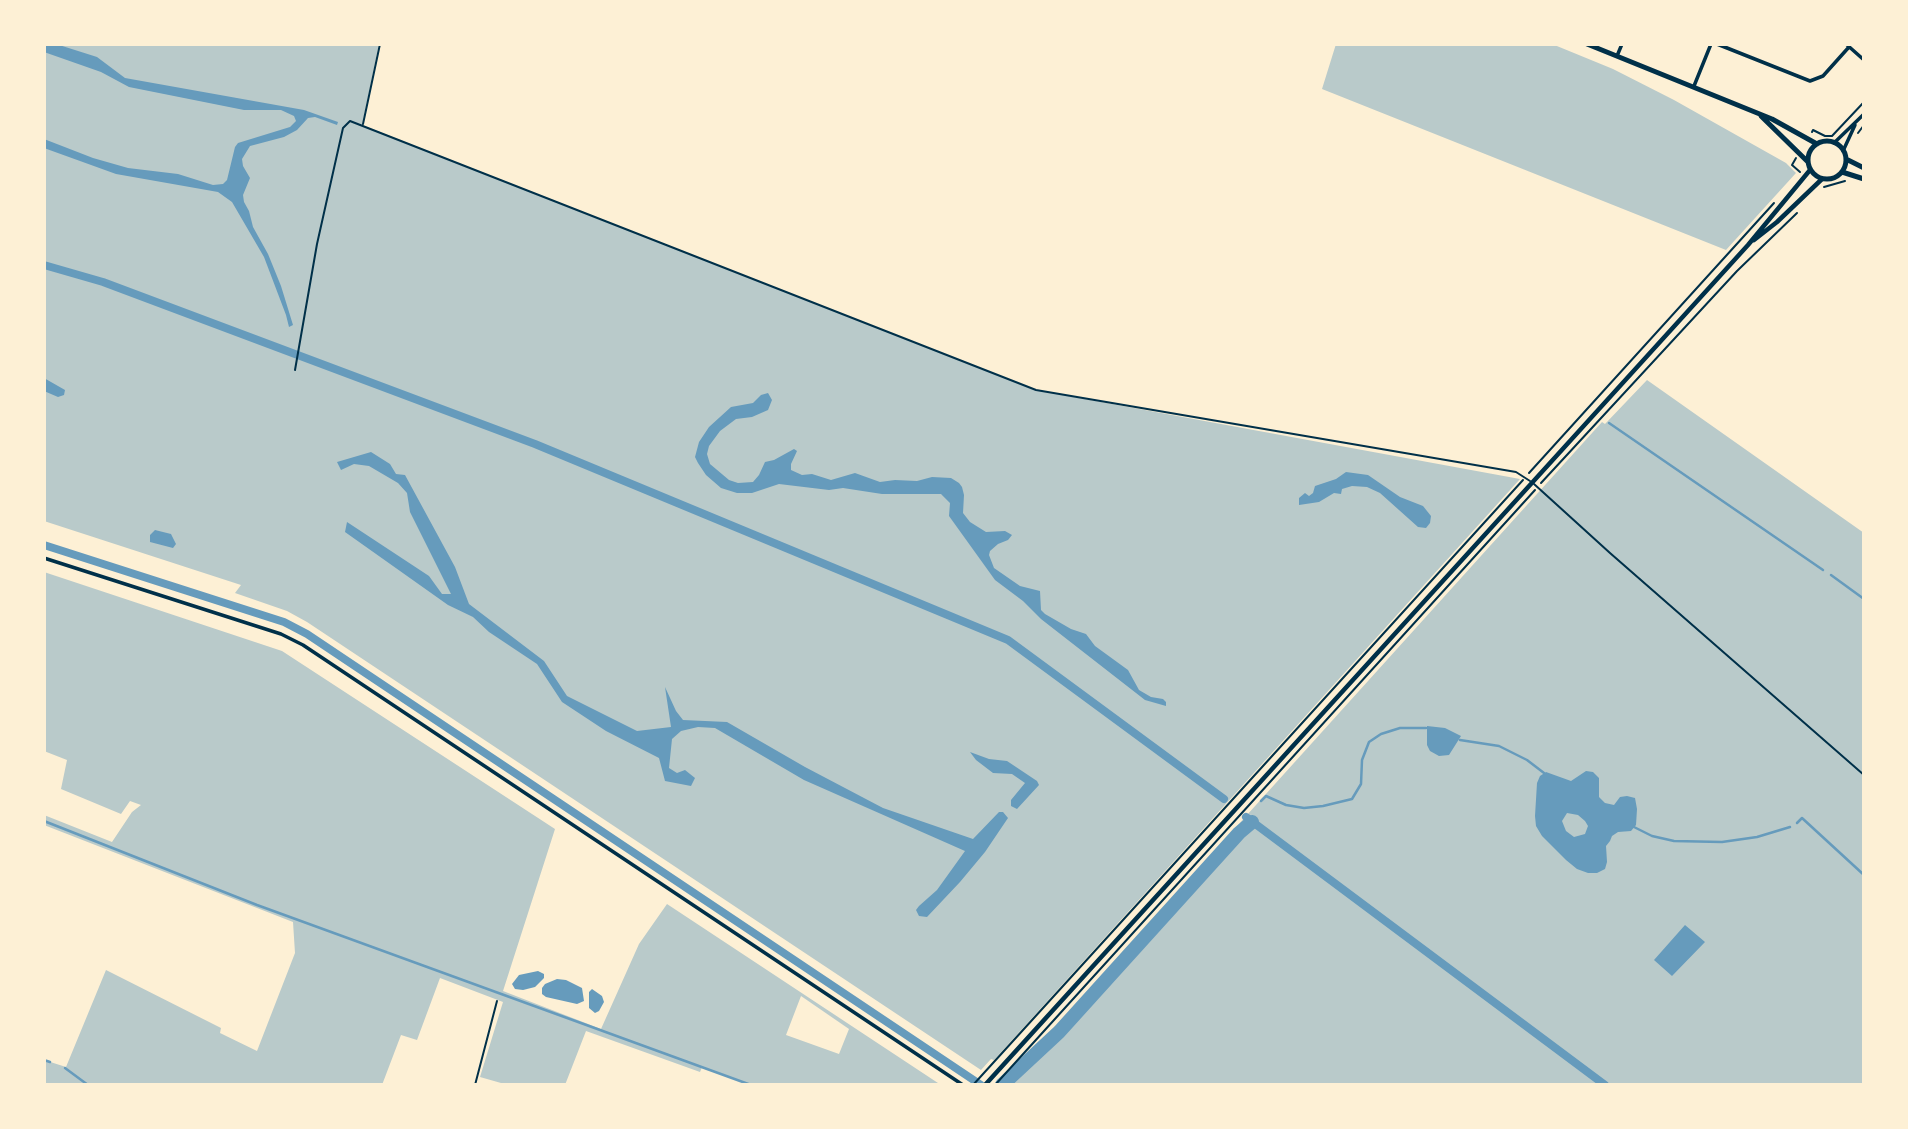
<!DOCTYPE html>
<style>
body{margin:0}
#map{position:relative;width:1908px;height:1129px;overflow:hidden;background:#fdf0d5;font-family:Figtree,sans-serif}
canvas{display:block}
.frame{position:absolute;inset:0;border:46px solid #fdf0d5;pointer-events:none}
</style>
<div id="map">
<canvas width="1908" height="1129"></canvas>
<div class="frame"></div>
</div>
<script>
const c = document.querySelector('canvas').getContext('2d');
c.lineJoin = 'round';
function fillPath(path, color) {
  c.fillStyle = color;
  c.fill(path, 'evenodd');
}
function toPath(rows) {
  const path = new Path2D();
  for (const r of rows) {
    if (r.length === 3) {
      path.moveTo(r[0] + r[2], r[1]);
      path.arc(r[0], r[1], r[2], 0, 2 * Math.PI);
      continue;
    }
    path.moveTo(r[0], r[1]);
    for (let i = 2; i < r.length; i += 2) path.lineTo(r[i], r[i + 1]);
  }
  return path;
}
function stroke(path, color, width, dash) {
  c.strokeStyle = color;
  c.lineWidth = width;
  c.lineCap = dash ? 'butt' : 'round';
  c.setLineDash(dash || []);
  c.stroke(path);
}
const green = toPath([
 [44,44,379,44,362,125,1036,390,1520,479,994,1060,991,1059,981,1070,307,622,287,611,235,593,241,585,44,521],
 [1336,44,1552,44,1613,69,1674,100,1786,163,1796,173,1726,250,1322,89],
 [1647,380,1864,533,1864,1085,1003,1085,1602,422,1605,424],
 [44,572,282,651,555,829,503,991,601,1029,639,944,667,904,941,1085,751,1085,702,1067,700,1072,586,1031,565,1085,508,1085,480,1077,503,1002,440,978,417,1040,401,1035,382,1085,44,1085,44,1060,66,1067,106,970,221,1028,220,1033,257,1051,295,953,293,922,44,825,44,815,112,842,132,812,141,805,130,801,121,814,61,789,67,760,44,751],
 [801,996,849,1029,839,1054,786,1035]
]);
const water = toPath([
 [44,44,56,44,97,57,125,78,304,110,338,122,337,125,315,117,308,118,297,130,284,137,250,146,242,159,243,166,250,178,243,195,244,202,249,211,253,227,268,254,281,286,293,325,289,327,286,315,264,257,232,202,218,192,116,174,44,148,44,139,93,158,128,168,178,174,213,185,223,184,227,180,235,147,238,143,290,127,296,121,294,116,281,110,244,110,129,87,101,72,44,52],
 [44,378,65,390,64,395,58,397,44,391],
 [768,393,772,400,768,410,752,417,736,419,720,431,709,446,707,454,710,464,729,480,738,483,753,482,759,475,765,462,774,460,794,449,797,451,791,464,791,470,802,475,812,474,831,480,855,473,880,482,895,480,917,481,932,477,951,478,959,483,962,487,964,495,963,513,970,522,986,532,1005,531,1012,535,1008,540,998,544,990,551,989,555,994,568,1020,586,1040,591,1041,610,1045,614,1071,629,1086,634,1095,646,1128,670,1139,690,1151,697,1163,699,1166,702,1166,706,1145,700,1041,619,1023,601,995,580,949,516,950,503,941,494,882,494,843,488,829,490,779,484,752,493,737,493,721,488,706,475,698,463,695,457,699,442,709,427,731,407,753,403,761,395],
 [371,452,390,464,396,474,405,475,455,567,469,604,544,661,567,696,637,731,671,727,665,687,676,711,683,720,727,722,805,767,883,808,973,839,999,812,1003,812,1008,818,985,852,960,882,927,917,919,916,916,910,919,906,937,890,965,851,804,780,715,728,698,727,681,731,672,739,669,768,677,773,685,770,695,778,691,786,665,781,659,758,606,731,562,702,537,664,489,632,473,617,448,605,345,532,347,522,429,576,442,594,451,594,410,512,407,493,398,483,369,466,354,464,341,470,337,462],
 [1346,472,1368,475,1400,497,1423,506,1431,516,1430,523,1426,528,1418,527,1380,493,1367,487,1352,486,1342,489,1341,494,1334,493,1319,502,1299,505,1299,498,1305,493,1309,496,1313,493,1315,486,1336,479],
 [155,530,171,534,176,544,173,548,150,542,150,535],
 [1427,726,1445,728,1461,736,1449,755,1439,756,1430,751,1427,745],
 [970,752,989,759,1007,761,1037,781,1039,785,1017,809,1011,806,1011,800,1025,783,1012,774,993,773,976,760],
 [1586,771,1593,772,1599,778,1599,797,1605,803,1614,805,1620,797,1627,796,1635,798,1637,809,1636,825,1631,831,1618,832,1612,836,1610,841,1606,846,1607,862,1605,869,1597,873,1588,873,1577,869,1566,860,1542,836,1536,826,1535,816,1537,783,1540,776,1546,772,1571,781],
 [1567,813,1578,815,1585,821,1588,826,1585,834,1574,837,1566,831,1562,821],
 [1685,925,1705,942,1672,976,1654,960],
 [538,971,544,974,544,978,535,987,523,990,515,989,512,984,519,975],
 [557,979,566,980,582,988,584,1001,577,1004,546,997,542,994,542,988,545,984],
 [592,989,602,996,604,1002,599,1011,595,1013,589,1008,589,992]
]);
const stream = toPath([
 [1609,423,1823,570],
 [1831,575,1864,599],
 [1460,740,1499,746,1527,760,1544,773],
 [1261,801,1266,796,1286,805,1304,808,1323,806,1352,799,1361,784,1362,760,1369,742,1381,734,1400,728,1426,728],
 [44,821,257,905,751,1085],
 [1797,823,1802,818,1864,875],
 [1634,827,1652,836,1674,841,1722,842,1757,837,1790,827],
 [44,1060,50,1062],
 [65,1068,88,1085]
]);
const canal = toPath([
 [44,265,103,282,535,444,1008,640,1224,799],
 [44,545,284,622,307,634,981,1085],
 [1246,817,1605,1085]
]);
const river = toPath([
 [1002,1085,1059,1032,1239,833,1252,822]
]);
const path = toPath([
 [1812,132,1813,130,1825,136,1832,136,1864,102],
 [1858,133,1864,125],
 [1796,158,1792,165,1800,172],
 [1824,187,1845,181],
 [1529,473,1774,203],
 [1541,483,1737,271,1797,213],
 [973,1085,1523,480],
 [995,1085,1535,490]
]);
const service = toPath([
 [363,124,380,44],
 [295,370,317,244,343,128,350,121,1036,390,1516,472,1530,481],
 [1534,484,1610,553,1864,775],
 [475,1085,497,1001]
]);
const minor = toPath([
 [1717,44,1810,81,1823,76,1849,47],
 [1846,44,1864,60],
 [1617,56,1622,44],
 [1694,86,1711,44],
 [1834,143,1864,114],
 [1843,151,1855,125],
 [44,558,281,634,303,645,963,1085]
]);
const tertiary = toPath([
 [1754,240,1777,222,1822,179],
 [985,1085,1748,245,1810,170]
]);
const secondary = toPath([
 [1587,44,1772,119,1817,144],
 [1761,116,1808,162],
 [1827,160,19],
 [1846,159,1864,168],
 [1842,172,1864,179]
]);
fillPath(green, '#b9caca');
fillPath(water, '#669bbc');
stroke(stream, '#669bbc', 2.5);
stroke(canal, '#669bbc', 8);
stroke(river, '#669bbc', 14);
stroke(path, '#003049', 2);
stroke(service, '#003049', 2);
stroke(minor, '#003049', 3.5);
stroke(tertiary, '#003049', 4.5);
stroke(secondary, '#003049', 5);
</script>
